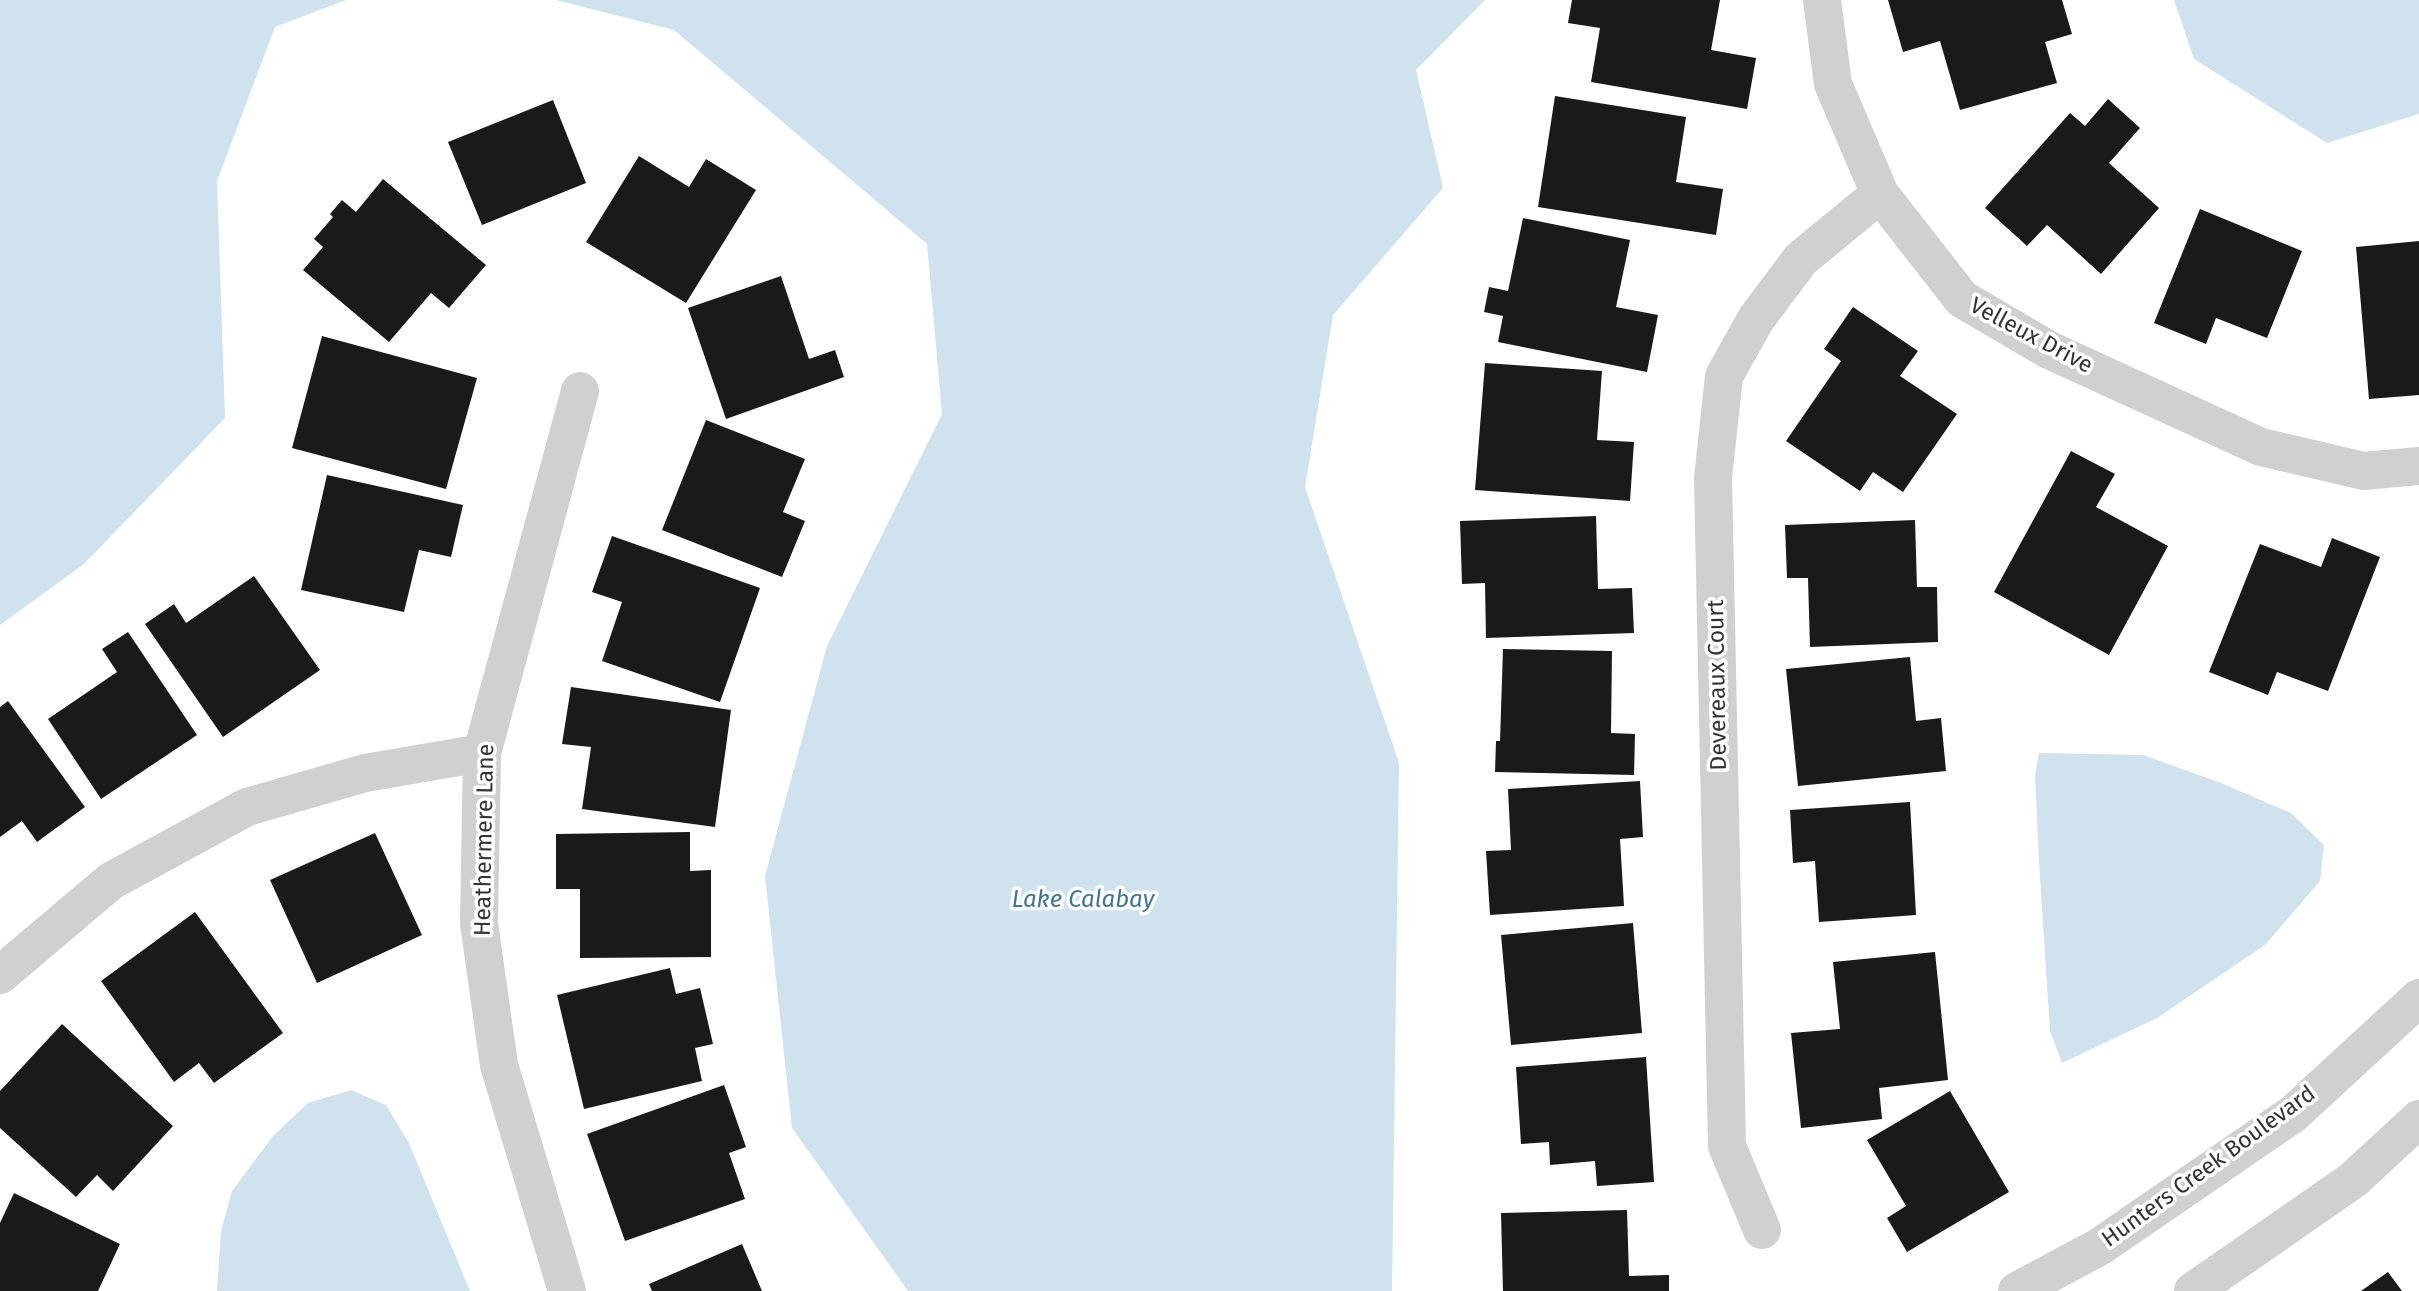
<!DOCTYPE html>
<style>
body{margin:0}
canvas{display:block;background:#fff}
</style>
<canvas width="2419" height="1291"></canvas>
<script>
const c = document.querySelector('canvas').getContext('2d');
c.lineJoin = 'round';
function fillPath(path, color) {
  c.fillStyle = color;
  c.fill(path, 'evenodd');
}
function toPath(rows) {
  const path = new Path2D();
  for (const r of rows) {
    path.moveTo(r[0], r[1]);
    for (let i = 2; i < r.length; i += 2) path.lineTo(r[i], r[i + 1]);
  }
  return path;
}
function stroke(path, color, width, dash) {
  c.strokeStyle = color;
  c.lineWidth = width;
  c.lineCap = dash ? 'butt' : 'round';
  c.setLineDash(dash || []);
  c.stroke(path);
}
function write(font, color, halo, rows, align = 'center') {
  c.font = font + ' "Fira Sans",sans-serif';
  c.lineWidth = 7;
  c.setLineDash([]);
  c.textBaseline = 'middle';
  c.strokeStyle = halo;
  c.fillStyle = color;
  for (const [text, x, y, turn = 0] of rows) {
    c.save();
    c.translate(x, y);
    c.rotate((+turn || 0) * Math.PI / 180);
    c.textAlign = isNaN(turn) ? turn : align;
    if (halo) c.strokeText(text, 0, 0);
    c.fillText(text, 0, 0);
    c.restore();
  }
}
const water = toPath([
 [0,0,346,0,275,27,217,181,225,418,84,564,0,625],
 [556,0,1485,0,1416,70,1443,188,1333,315,1305,487,1399,763,1392,1291,908,1291,792,1128,765,876,827,646,942,414,927,244,674,30],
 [2174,0,2419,0,2419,114,2327,143,2194,59],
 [2039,753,2143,755,2221,783,2291,813,2324,845,2320,881,2265,945,2157,1018,2062,1063,2050,1031,2039,862,2035,776],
 [351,1090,386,1105,409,1143,470,1291,217,1291,221,1231,232,1191,273,1136,308,1103]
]);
const building = toPath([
 [1572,0,1720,0,1711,50,1756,58,1747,109,1591,82,1600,28,1568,23],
 [1888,0,2062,0,2072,34,2045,42,2057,83,1960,110,1940,41,1903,52],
 [1555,96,1686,117,1676,182,1723,189,1716,235,1538,207],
 [2108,99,2140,128,2109,163,2159,208,2101,274,2047,225,2027,246,1985,208,2070,113,2085,126],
 [553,100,586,183,482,225,448,142],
 [639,156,689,187,706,159,756,190,686,303,586,242],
 [383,179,486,265,449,308,431,293,389,342,303,270,323,247,314,239,333,217,330,214,342,200,356,212],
 [2200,209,2302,251,2267,338,2216,318,2206,344,2154,323],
 [1523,218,1630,240,1616,307,1658,315,1647,372,1498,342,1503,316,1484,312,1489,287,1508,291],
 [2419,241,2419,395,2369,399,2356,247],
 [781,276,809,359,835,350,844,377,726,419,688,308],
 [1853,307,1918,351,1900,376,1957,414,1903,492,1873,472,1860,491,1786,441,1841,361,1824,349],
 [322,336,477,378,446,489,292,448],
 [1485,363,1602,371,1597,440,1634,442,1630,501,1475,490],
 [706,420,805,459,783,512,805,521,782,577,662,530],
 [2071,451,2115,474,2096,507,2168,546,2109,655,1994,592],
 [327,475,463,505,451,557,419,550,404,612,301,590],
 [1596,516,1598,589,1632,588,1634,633,1486,638,1485,583,1462,584,1460,521],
 [1915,520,1917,587,1937,587,1938,642,1810,647,1808,578,1787,578,1785,525],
 [612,536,760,588,720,702,602,661,622,602,592,592],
 [2332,538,2380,557,2328,691,2277,672,2268,695,2209,672,2260,544,2321,567],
 [254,576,320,670,223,737,145,624,174,604,186,623],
 [128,632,197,735,101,799,48,719,117,672,102,649],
 [1503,649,1612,651,1611,733,1635,734,1634,775,1495,772,1496,741,1500,741],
 [1910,657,1916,721,1941,718,1946,771,1798,786,1786,669],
 [571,687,731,710,715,827,582,809,591,747,562,744],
 [8,701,85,807,37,842,22,821,0,837,0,707],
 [1640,781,1643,837,1620,839,1624,906,1490,915,1486,851,1511,850,1508,789],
 [1910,802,1916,915,1819,922,1815,861,1793,863,1790,810],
 [690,832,690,871,711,870,711,957,580,958,580,889,556,889,556,834],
 [375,833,422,935,317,983,270,880],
 [195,912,283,1033,214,1083,199,1063,174,1082,101,981],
 [1633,923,1642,1033,1511,1045,1501,935],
 [1935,952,1948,1080,1879,1088,1882,1119,1801,1128,1791,1033,1840,1029,1833,962],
 [670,968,676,994,700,988,713,1044,695,1048,702,1081,584,1109,557,995],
 [62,1024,173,1126,113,1191,97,1175,76,1197,0,1128,0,1091],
 [1646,1057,1654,1182,1597,1186,1595,1161,1550,1165,1549,1142,1521,1144,1516,1067],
 [724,1085,746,1147,729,1153,745,1199,625,1241,587,1134],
 [1950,1091,2009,1192,1907,1252,1887,1218,1906,1206,1867,1140],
 [14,1193,120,1244,98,1291,0,1291,0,1223],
 [1627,1210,1629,1276,1669,1275,1669,1291,1503,1291,1501,1213],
 [742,1244,762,1291,652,1291,649,1284],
 [2388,1272,2402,1291,2361,1291]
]);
const minor = toPath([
 [1822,0,1833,84,1880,194,1962,299,2049,350,2261,447,2364,471,2419,466],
 [0,975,111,881,247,807,365,773,482,753],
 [1762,1230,1727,1146,1713,478,1724,376,1756,319,1801,259,1880,194],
 [567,1291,499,1065,479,923,482,753,580,391],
 [2017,1291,2099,1247,2293,1114,2419,998],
 [2193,1291,2353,1180,2419,1119]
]);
const streetNames = [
 ["Velleux Drive",2031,336,28],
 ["Devereaux Court",1718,685,-91],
 ["Heathermere Lane",485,840,-89],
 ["Hunters Creek Boulevard",2209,1167,-36]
];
const waterNames = [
 ["Lake Calabay",1083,900]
];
fillPath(water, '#cfe2ee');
fillPath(building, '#1a1a1a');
stroke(minor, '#d0d0d0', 38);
write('23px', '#333', '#fff', streetNames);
write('italic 24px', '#3f7597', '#fff', waterNames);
</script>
